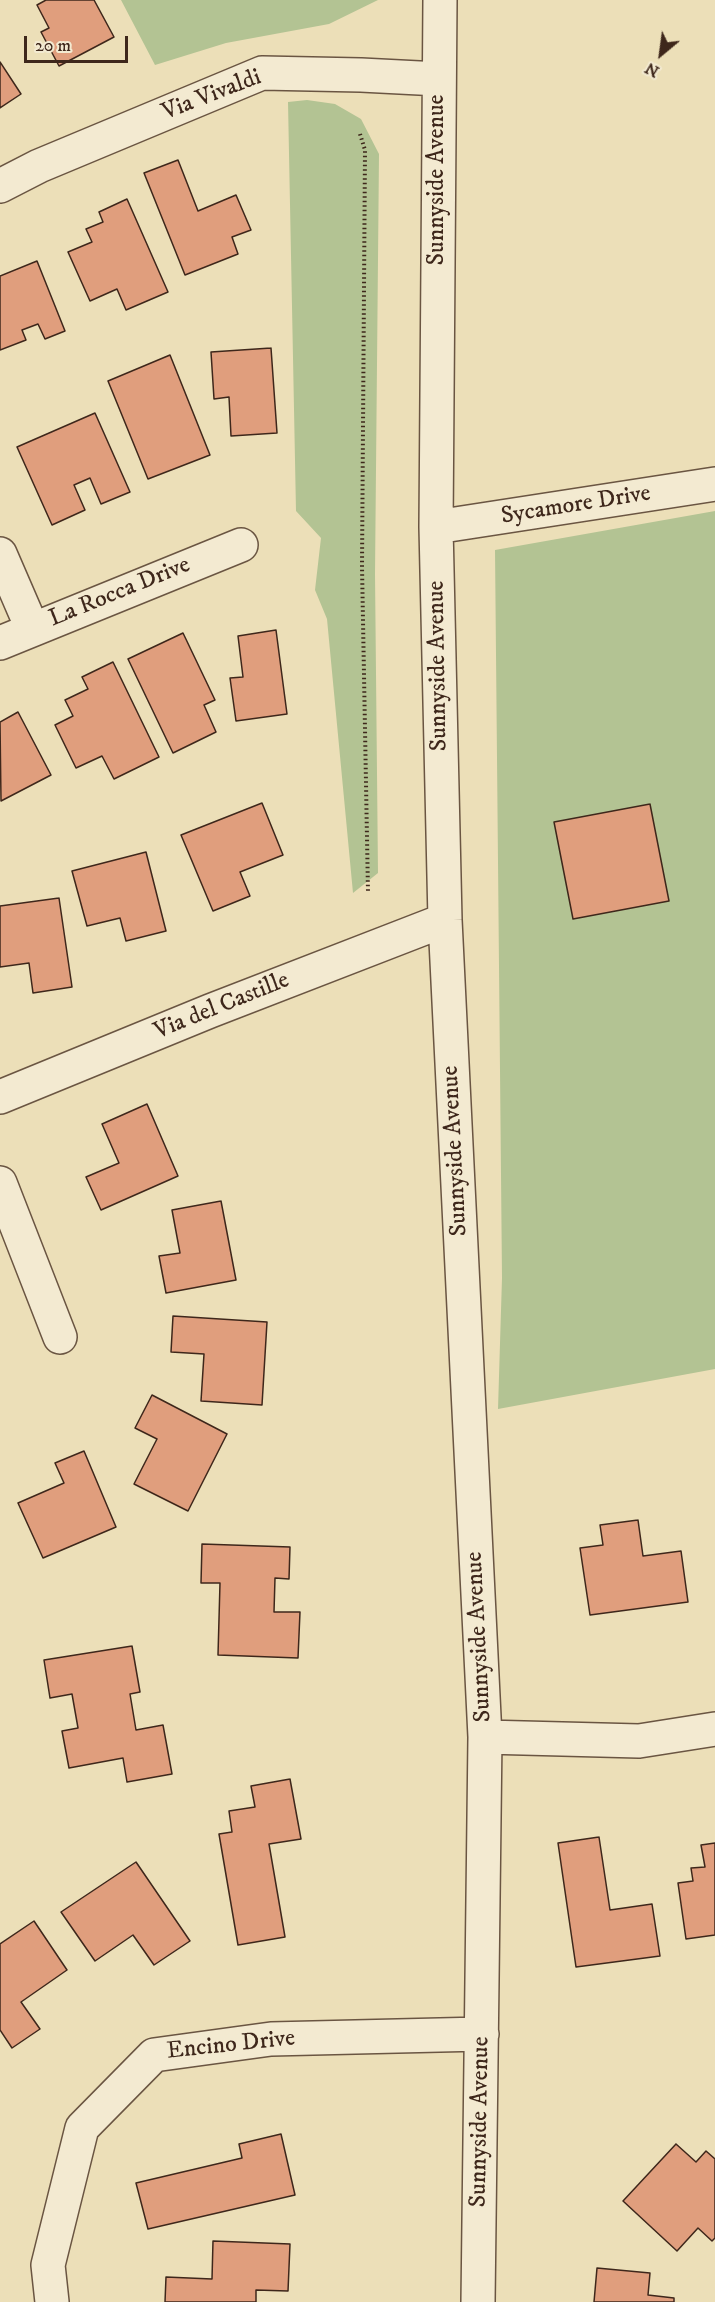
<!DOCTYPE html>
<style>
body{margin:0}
#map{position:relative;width:715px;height:2302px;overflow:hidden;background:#ecdfb8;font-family:"IM FELL DW Pica",serif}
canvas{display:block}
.north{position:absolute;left:631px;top:24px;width:60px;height:60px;-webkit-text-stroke:4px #f3ead1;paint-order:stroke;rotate:209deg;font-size:16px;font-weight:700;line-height:24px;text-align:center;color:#3e271b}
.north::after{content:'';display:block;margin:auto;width:21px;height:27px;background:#3e271b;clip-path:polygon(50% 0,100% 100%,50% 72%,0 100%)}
.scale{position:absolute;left:24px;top:36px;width:104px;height:27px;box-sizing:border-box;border:3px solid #3e271b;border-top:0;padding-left:8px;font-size:18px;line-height:21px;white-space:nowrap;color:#3e271b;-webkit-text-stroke:4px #f3ead1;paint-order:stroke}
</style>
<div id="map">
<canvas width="715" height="2302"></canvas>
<div class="north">N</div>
<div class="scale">20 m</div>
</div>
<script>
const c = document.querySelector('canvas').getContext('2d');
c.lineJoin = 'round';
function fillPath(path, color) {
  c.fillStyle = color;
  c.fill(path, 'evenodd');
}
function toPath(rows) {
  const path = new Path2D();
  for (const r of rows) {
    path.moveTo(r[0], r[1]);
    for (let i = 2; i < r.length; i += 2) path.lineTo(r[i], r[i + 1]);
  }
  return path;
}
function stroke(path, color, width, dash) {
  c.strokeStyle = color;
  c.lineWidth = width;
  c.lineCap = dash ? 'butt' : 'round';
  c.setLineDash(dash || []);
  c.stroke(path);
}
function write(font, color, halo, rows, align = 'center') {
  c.font = font + ' "IM FELL DW Pica",serif';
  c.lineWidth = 4.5;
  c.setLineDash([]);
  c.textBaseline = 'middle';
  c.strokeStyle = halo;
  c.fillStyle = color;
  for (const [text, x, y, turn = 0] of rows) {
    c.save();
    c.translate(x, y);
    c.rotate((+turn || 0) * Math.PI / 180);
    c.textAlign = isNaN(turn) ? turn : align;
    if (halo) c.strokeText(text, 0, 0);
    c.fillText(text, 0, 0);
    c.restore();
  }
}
const green = toPath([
 [121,0,378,0,329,24,226,43,155,65],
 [307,100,335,104,361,119,379,154,375,574,378,873,353,893,327,619,315,590,321,538,296,511,288,102],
 [715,511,715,1369,498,1409,502,1278,495,550]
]);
const building = toPath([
 [46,0,94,0,114,37,59,66,41,32,49,28,37,5,46,0],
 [0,62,21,94,0,108,0,62],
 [178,160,198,211,236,195,251,230,232,237,238,254,185,275,144,173,178,160],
 [127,199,168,292,126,310,117,289,90,301,68,252,92,242,86,229,103,222,99,212,127,199],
 [37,261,65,331,45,339,38,324,22,330,26,340,0,350,0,276,37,261],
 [271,348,277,433,231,436,229,397,214,399,211,352,271,348],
 [170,355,210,455,148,479,108,381,170,355],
 [95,413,130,492,101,504,90,478,74,485,85,510,52,525,17,447,95,413],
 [276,630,287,714,236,721,230,678,243,677,238,636,276,630],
 [183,633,215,700,204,705,216,732,173,753,128,659,183,633],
 [113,662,159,757,114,779,102,756,76,768,55,725,73,716,65,700,88,689,82,677,113,662],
 [18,712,51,775,1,801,0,722,18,712],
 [262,803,283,855,240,872,250,896,213,911,181,835,262,803],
 [650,804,669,901,573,919,554,822,650,804],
 [146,852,166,931,126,941,120,918,87,926,72,871,146,852],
 [59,898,72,987,33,993,29,963,0,967,0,906,59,898],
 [147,1104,178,1176,101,1210,86,1177,119,1163,102,1124,147,1104],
 [221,1201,236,1280,166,1293,159,1256,180,1253,172,1210,221,1201],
 [173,1316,267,1322,262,1405,201,1401,204,1354,171,1352,173,1316],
 [152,1395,227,1434,188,1511,134,1484,157,1439,135,1428,152,1395],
 [84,1451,116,1527,43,1558,18,1503,64,1483,55,1463,84,1451],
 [638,1520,643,1556,681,1551,688,1602,590,1615,580,1548,603,1545,600,1525,638,1520],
 [202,1544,290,1547,289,1579,275,1578,274,1612,300,1612,298,1658,218,1655,220,1583,201,1583,202,1544],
 [132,1646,140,1692,130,1694,136,1730,163,1725,172,1774,127,1782,123,1758,69,1768,62,1731,78,1728,72,1694,50,1698,44,1660,132,1646],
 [290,1779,301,1839,269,1844,285,1937,238,1945,219,1834,232,1832,229,1811,255,1807,251,1786,290,1779],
 [599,1837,610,1910,652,1904,660,1956,576,1967,558,1843,599,1837],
 [715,1843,715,1935,686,1939,678,1883,693,1881,691,1868,705,1867,701,1845,715,1843],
 [136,1862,190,1941,154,1965,133,1935,95,1961,61,1912,136,1862],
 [34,1921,67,1970,21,2002,40,2029,12,2048,0,2030,0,1944,34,1921],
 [281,2134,295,2195,148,2229,136,2183,242,2158,239,2144,281,2134],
 [676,2144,696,2162,706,2151,715,2159,715,2238,712,2241,698,2228,677,2251,623,2201,676,2144],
 [213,2241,290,2244,288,2291,256,2290,256,2302,165,2302,166,2277,212,2279,213,2241],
 [597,2268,650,2273,648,2295,674,2298,674,2302,594,2302,597,2268]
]);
const path = toPath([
 [360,134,365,150,362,566,368,892]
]);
const minor = toPath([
 [440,0,436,527,445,920,485,1737,478,2302],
 [0,186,39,166,262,73,361,75,439,79],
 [436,527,715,484],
 [0,554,32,628],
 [0,643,241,545],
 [0,1097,210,1011,445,920],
 [0,1183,60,1337],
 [485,1737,639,1741,715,1729],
 [52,2302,48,2265,82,2128,154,2055,271,2039,482,2034]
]);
const streetNames = [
 ["Via Vivaldi",212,96,-21],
 ["Sunnyside Avenue",438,180,-90],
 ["Sycamore Drive",576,506,-9],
 ["La Rocca Drive",120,593,-22],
 ["Sunnyside Avenue",439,666,-91],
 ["Via del Castille",222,1007,-22],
 ["Sunnyside Avenue",456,1151,-93],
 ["Sunnyside Avenue",480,1637,-93],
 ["Encino Drive",231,2046,-6],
 ["Sunnyside Avenue",481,2122,-89]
];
fillPath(green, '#b3c393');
fillPath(building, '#e09e7d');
stroke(building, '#3e271b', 1.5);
stroke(minor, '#6a5542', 36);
stroke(path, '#3e271b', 4, [1.5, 3]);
stroke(minor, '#f3ead1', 33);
write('24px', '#3e271b', '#f3ead1', streetNames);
</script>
